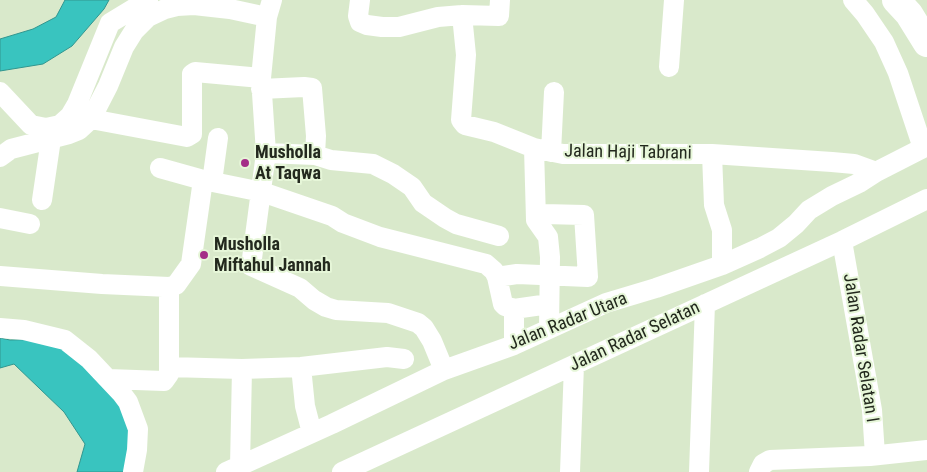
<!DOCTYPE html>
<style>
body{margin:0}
canvas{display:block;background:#d9e9cb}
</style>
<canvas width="927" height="472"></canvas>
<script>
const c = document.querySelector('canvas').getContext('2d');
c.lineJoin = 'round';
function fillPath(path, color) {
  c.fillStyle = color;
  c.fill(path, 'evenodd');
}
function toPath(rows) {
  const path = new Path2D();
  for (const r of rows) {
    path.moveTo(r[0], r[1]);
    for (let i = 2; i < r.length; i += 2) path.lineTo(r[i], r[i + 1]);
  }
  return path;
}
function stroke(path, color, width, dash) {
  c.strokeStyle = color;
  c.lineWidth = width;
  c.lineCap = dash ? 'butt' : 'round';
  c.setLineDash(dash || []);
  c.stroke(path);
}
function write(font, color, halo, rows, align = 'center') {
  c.font = font + ' "Roboto Condensed",sans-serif';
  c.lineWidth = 4;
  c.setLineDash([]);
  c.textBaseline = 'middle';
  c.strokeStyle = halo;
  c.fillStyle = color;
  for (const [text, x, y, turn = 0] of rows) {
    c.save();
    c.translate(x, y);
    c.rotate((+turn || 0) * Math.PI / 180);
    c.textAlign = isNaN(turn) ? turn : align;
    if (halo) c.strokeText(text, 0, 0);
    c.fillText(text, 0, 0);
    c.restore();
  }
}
const water = toPath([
 [65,0,109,0,104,9,72,46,43,64,0,71,0,39,33,29,56,17,65,0],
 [0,338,10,340,61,339,122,397,136,443,128,472,77,472,85,444,64,412,14,364,0,368,0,338]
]);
const minor = toPath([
 [272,0,267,17,261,78,266,153,251,266,300,288,314,300,326,307,336,310,388,313,418,323,424,328,432,341,444,370],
 [360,0,358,16,360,22,367,25,382,27,399,27,438,17,462,15,499,16,500,0],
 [853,0,865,14,884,42,898,73,923,148],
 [462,15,466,55,461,120,465,125,494,132,534,148,563,154,712,154,832,162,854,164,876,172],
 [669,67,674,0],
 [261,89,304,87,312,88,316,136,315,155],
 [0,92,31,125,46,128,60,125,70,116,77,104,110,23,148,0],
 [91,119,187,137,192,134,192,74,195,72,261,78],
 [534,148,536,220,548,237,550,257,549,328],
 [551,152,554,92],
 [266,153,315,155,331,160,373,164,393,174,412,187,423,203,445,218,456,224,499,236],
 [712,154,714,205,722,230,722,265],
 [0,157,11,149,69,134,79,130,91,119,108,86,124,47,134,31,148,17,165,9,177,6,194,5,230,9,267,17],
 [160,168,203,180,262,192,332,216,343,223,380,237,486,264,494,271,497,277,503,304,505,306,514,309,514,345],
 [212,182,218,138],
 [42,200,51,139],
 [0,218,30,224],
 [842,241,872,410,875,455],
 [0,276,102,284,169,287,176,285,191,264,203,180],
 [497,277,517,274,588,277,584,215,544,214,538,215,536,220],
 [169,287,169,367],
 [514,309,549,304],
 [0,328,24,330,65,340,89,359,122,394,128,402,138,429,137,450,133,472],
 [301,367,305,406,312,433],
 [108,379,164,381,169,374,169,367,242,369,301,367,387,357,404,359],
 [240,466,242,369],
 [226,472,332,424,444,370,514,345,606,303,656,288,722,265,760,248,779,238,796,224,809,210,832,196,859,183,876,172,927,146],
 [342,472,842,241,927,199],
 [570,472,574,365],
 [699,472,705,304],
 [759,472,763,464,770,460,870,456,927,450]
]);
const highway = toPath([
 [896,0,909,14,927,43]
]);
const markers = [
 [245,163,5,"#a42e87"],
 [204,255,5,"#a42e87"]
];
const poiNames = [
 ["Musholla",255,153],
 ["At Taqwa",255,174],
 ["Musholla",214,245],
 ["Miftahul Jannah",214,266]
];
const streetNames = [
 ["Jalan Haji Tabrani",628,153,1],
 ["Jalan Radar Utara",568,322,-22],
 ["Jalan Radar Selatan",635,337,-25],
 ["Jalan Radar Selatan I",860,348,81]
];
fillPath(water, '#39c4bf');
stroke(water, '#32968f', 1);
stroke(minor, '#fff', 20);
stroke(highway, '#fff', 28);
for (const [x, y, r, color] of markers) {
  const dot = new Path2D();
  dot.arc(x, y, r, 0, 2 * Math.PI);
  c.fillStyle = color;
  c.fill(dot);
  stroke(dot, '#e6f6d8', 2);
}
write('bold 18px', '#23291e', '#e6f6d8', poiNames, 'left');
write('18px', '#23291e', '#e6f6d8', streetNames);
</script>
